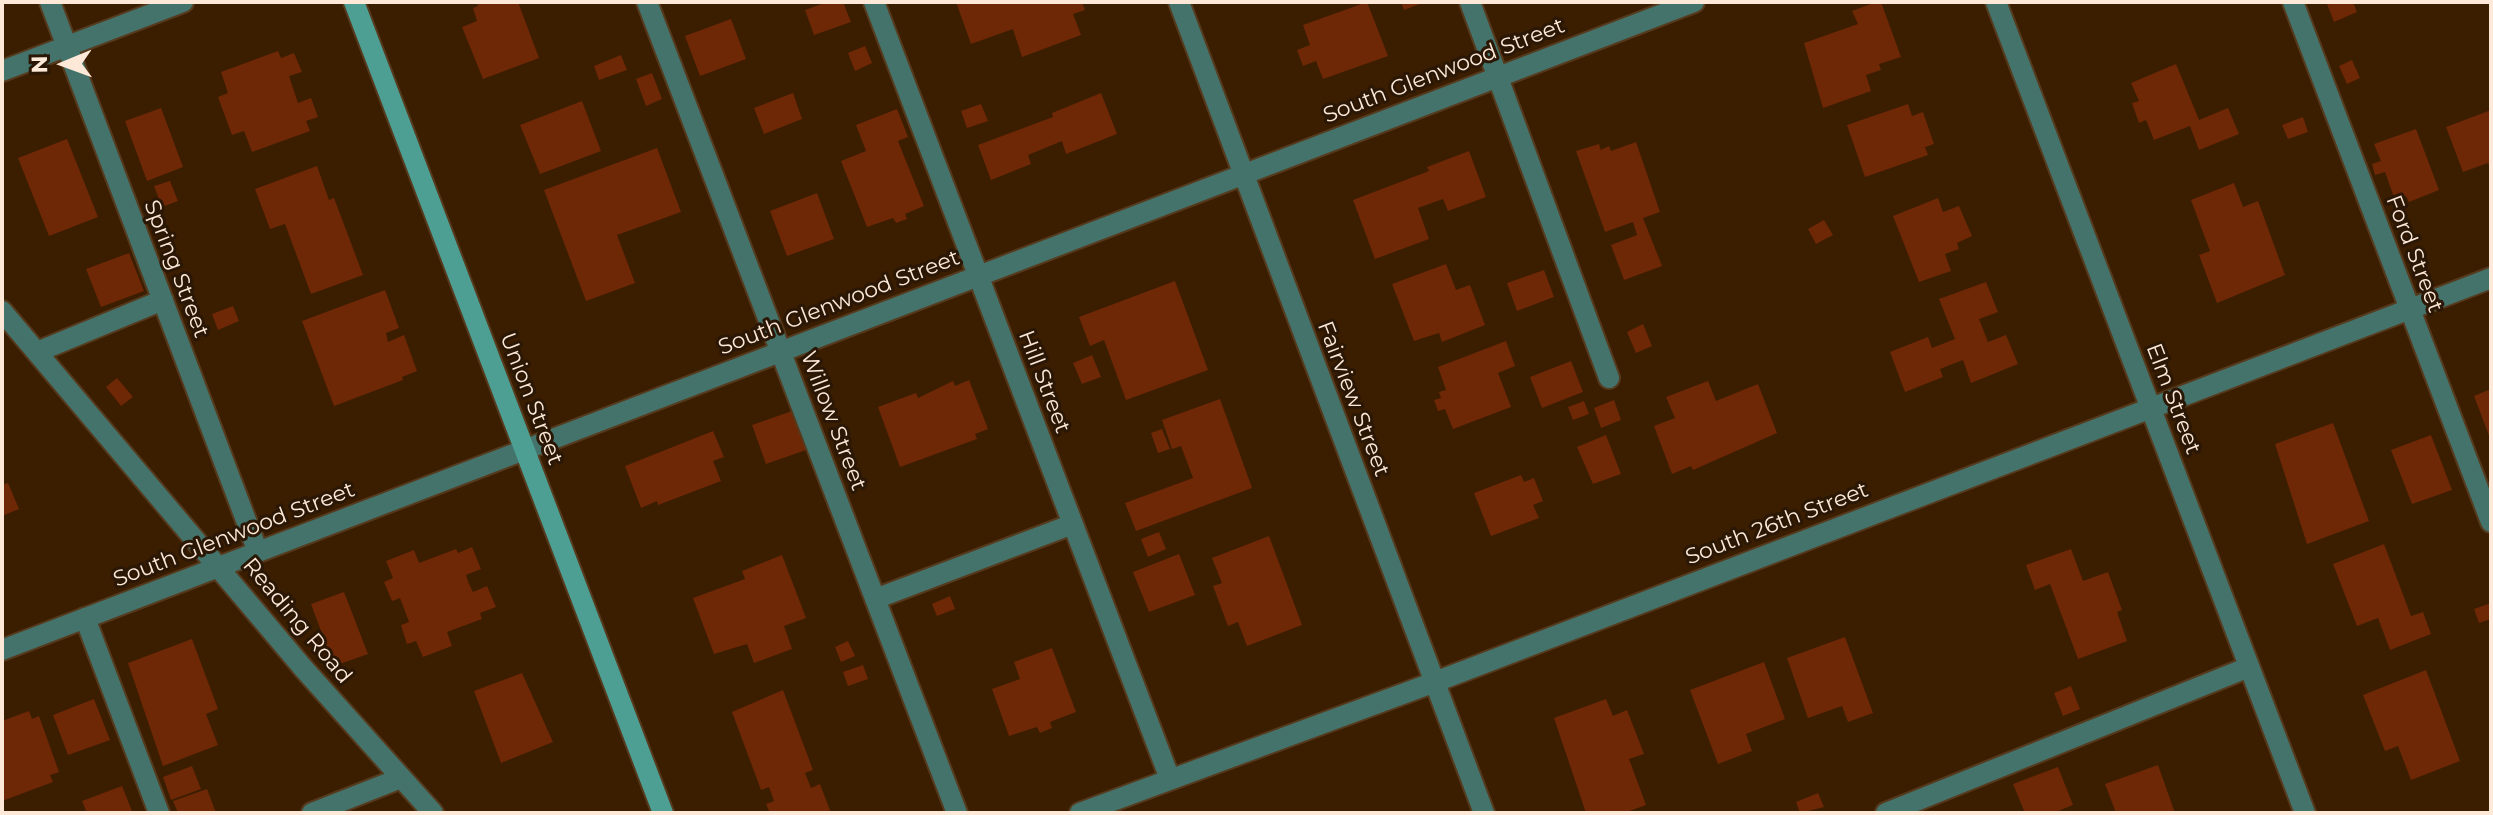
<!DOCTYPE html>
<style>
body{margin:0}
#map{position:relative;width:2493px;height:815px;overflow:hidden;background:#3b1d00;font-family:Montserrat,sans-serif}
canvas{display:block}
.frame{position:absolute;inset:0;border:4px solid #fee9d8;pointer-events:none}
.north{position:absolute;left:24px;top:24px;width:80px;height:80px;-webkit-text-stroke:6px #2a1705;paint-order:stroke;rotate:269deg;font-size:22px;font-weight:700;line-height:32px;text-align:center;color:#fee9d8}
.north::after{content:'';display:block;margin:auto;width:28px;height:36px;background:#fee9d8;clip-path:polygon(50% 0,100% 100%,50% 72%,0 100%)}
</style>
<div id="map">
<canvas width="2493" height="815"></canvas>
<div class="frame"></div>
<div class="north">N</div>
</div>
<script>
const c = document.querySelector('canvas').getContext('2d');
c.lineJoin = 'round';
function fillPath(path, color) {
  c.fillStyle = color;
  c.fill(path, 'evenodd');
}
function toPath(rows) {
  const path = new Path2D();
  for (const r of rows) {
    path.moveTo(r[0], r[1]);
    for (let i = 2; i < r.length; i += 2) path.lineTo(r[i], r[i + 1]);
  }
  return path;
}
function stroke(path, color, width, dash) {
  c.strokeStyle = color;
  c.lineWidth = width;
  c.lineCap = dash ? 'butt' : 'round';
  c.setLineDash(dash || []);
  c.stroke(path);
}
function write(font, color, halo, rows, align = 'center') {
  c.font = font + ' Montserrat,sans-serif';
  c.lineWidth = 6;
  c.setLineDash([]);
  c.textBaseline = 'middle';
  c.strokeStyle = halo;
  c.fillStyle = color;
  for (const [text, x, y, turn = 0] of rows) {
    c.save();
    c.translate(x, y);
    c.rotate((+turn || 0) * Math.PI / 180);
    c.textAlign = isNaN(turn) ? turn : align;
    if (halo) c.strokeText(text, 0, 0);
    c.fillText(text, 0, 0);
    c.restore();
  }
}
const building = toPath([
 [476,2,518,2,539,58,483,79,462,27,477,21,473,8,478,6],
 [827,2,843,2,851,22,814,35,805,10],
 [956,2,1082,2,1085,10,1073,14,1081,35,1022,57,1013,29,971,44],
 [1367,2,1388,56,1323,79,1316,61,1303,66,1297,50,1310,45,1303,25],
 [1401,2,1425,2,1404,10],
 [1876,2,1881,2,1901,57,1879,64,1881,70,1866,75,1871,91,1823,108,1804,43,1858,24,1852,11],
 [2333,2,2353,2,2357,12,2334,22,2327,4],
 [731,19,746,59,700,76,685,36],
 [865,46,872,63,855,71,848,53],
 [278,51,281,58,294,53,302,72,289,76,298,103,311,98,318,117,306,121,310,131,252,152,244,131,232,135,218,97,228,93,221,72],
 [621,55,627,70,599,80,594,66],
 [2352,60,2360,78,2347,84,2339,66],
 [2176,64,2199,120,2228,108,2239,134,2199,150,2190,126,2154,140,2146,120,2139,123,2132,103,2139,101,2131,83],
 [652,73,662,99,646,106,636,79],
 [793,93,802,119,764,134,754,108],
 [1101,93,1117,134,1066,154,1062,141,1028,155,1031,164,991,180,978,145,1053,117,1052,113],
 [582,101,601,151,540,174,520,125],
 [981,104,988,121,967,128,961,111],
 [1908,104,1912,116,1923,112,1934,144,1925,147,1928,155,1865,177,1847,125],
 [161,108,183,167,147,181,125,121],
 [897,109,908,137,898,141,924,206,905,214,907,219,896,223,893,218,867,227,841,161,866,151,856,125],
 [2491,110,2491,169,2488,163,2463,172,2446,127],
 [2303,117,2308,132,2288,139,2282,125],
 [2416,129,2439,190,2409,202,2406,196,2395,200,2385,172,2375,175,2372,164,2381,161,2374,144],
 [67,139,98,217,49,236,18,158],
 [1636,142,1660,212,1643,218,1662,266,1624,280,1611,245,1637,235,1633,222,1605,232,1576,151,1599,144,1601,150,1609,146,1611,151],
 [657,148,681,212,617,235,635,283,586,301,544,190],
 [1469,151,1486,197,1448,211,1443,199,1418,208,1429,239,1375,259,1353,200,1429,171,1427,167],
 [317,166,329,200,334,198,363,275,311,294,285,224,270,229,255,189],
 [170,181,178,201,162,207,154,186],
 [2234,183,2243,207,2258,201,2285,275,2217,303,2199,255,2210,251,2191,200],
 [817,193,834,239,787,256,770,211],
 [1938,198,1943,212,1959,206,1972,236,1957,243,1959,249,1945,254,1951,271,1919,282,1893,216],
 [1824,220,1833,235,1816,244,1808,229],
 [129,253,144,291,101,307,86,269],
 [1446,264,1456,290,1470,285,1485,325,1442,342,1439,333,1414,341,1392,284],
 [1544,270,1554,297,1517,311,1507,283],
 [1175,281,1208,370,1126,400,1104,340,1090,346,1079,317],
 [1986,282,1998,312,1979,319,1988,342,2006,335,2018,364,1971,383,1963,360,1940,369,1943,377,1905,392,1890,352,1928,337,1932,348,1955,339,1939,299],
 [385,290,399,328,386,333,388,342,404,335,417,371,402,377,403,380,334,406,302,321],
 [233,306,239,321,218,330,212,314],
 [1643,324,1652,346,1636,353,1627,332],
 [1506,341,1515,366,1498,373,1511,407,1453,429,1445,409,1438,411,1434,400,1441,398,1439,392,1446,390,1438,367],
 [1092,355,1101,377,1082,384,1073,363],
 [1571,361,1583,392,1542,408,1530,377],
 [117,378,133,397,121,406,106,387],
 [969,380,988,429,975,434,977,439,900,467,878,407,916,393,918,398,953,381,955,386],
 [1708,381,1716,401,1758,384,1777,433,1693,470,1691,466,1672,474,1654,426,1675,418,1666,397],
 [2491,389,2491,441,2474,396],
 [1220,399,1252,488,1136,531,1125,503,1193,478,1181,446,1172,449,1162,420],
 [1614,400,1621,420,1601,428,1594,408],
 [1584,401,1589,414,1573,420,1568,407],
 [795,410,809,449,766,464,752,425],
 [2333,423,2369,521,2307,544,2275,444],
 [1162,429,1170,449,1158,453,1151,433],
 [713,431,724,457,713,461,721,481,658,505,657,501,641,508,625,466],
 [1606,435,1621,474,1593,484,1577,447],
 [2431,435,2452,490,2412,504,2391,450],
 [1521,475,1524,482,1534,478,1543,501,1533,505,1539,518,1491,536,1474,493],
 [8,483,19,509,2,516,2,485],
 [1159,532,1166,549,1148,557,1141,539],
 [1269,536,1302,625,1247,646,1238,622,1228,626,1213,586,1222,583,1212,558],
 [2384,544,2411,616,2423,612,2431,634,2390,650,2378,618,2357,626,2333,564],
 [472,547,481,569,466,575,469,584,473,592,487,586,496,607,480,613,482,619,447,632,452,646,423,657,416,641,407,644,401,625,409,622,400,598,392,601,384,582,393,578,386,561,414,550,419,563,456,549,458,553],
 [2071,549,2083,581,2108,572,2122,610,2117,612,2127,641,2078,659,2050,584,2035,590,2026,565],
 [1179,554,1195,595,1149,612,1133,572],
 [782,555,806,618,784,626,792,649,754,663,747,644,714,654,693,598,745,579,742,571],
 [344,592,368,654,334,666,311,604],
 [950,596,955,609,937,616,932,604],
 [2491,603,2491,619,2479,623,2474,609],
 [1845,637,1873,713,1848,722,1842,706,1808,718,1787,658],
 [192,639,218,709,206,714,218,745,163,766,128,663],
 [848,641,855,656,841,662,835,647],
 [1052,648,1076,712,1050,722,1052,728,1040,733,1037,727,1009,736,992,689,1020,679,1014,662],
 [1764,662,1785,719,1746,734,1752,751,1718,764,1690,690],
 [863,665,868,679,848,686,843,672],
 [2426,670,2460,761,2411,780,2398,746,2385,751,2363,695],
 [522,673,553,742,501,763,474,691],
 [2071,686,2080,709,2063,716,2054,693],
 [783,690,813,770,805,773,811,788,820,784,831,813,770,813,766,804,774,801,769,787,761,790,732,712],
 [94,699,110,740,68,755,53,715],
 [1606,699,1613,716,1627,710,1644,754,1629,759,1646,805,1624,813,1586,813,1554,718],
 [29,711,32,719,39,716,59,772,50,775,53,782,2,801,2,721],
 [2158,765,2175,813,2116,813,2105,784],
 [192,766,201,789,171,800,163,777],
 [2058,767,2073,805,2053,813,2025,813,2013,784],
 [122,786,132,811,87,813,82,801],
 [207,789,216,813,178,813,173,801],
 [1818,793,1824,807,1800,813,1796,802]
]);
const lane = toPath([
 [50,2,258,552],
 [647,2,957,813],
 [874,2,1170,779],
 [1470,2,1609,378],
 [2293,2,2491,522],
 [37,352,163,300],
 [875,599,1073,524],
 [85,618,159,813],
 [312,813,401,778],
 [1886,813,2249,667]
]);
const street = toPath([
 [1179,2,1484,813],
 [1996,2,2305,813],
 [2,71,183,2],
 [2,311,304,669,433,813],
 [2,650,1694,2],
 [1080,813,1435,682,2491,278]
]);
const secondary = toPath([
 [354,2,663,813]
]);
const streetNames = [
 ["South Glenwood Street",1444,71,-21],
 ["Ford Street",2414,254,69],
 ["Spring Street",176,269,69],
 ["South Glenwood Street",839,303,-21],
 ["Hill Street",1044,382,69],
 ["Union Street",531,399,69],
 ["Fairview Street",1353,399,69],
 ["Elm Street",2173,399,69],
 ["Willow Street",833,421,69],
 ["South 26th Street",1777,524,-21],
 ["South Glenwood Street",234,535,-21],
 ["Reading Road",297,621,50]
];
fillPath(building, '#6e2805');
stroke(lane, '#563a1e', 24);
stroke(street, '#563a1e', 24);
stroke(secondary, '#563a1e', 24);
stroke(lane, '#43736b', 20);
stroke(street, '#43736b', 20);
stroke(secondary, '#4d9f93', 20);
write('22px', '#fee9d8', '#2a1705', streetNames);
</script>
